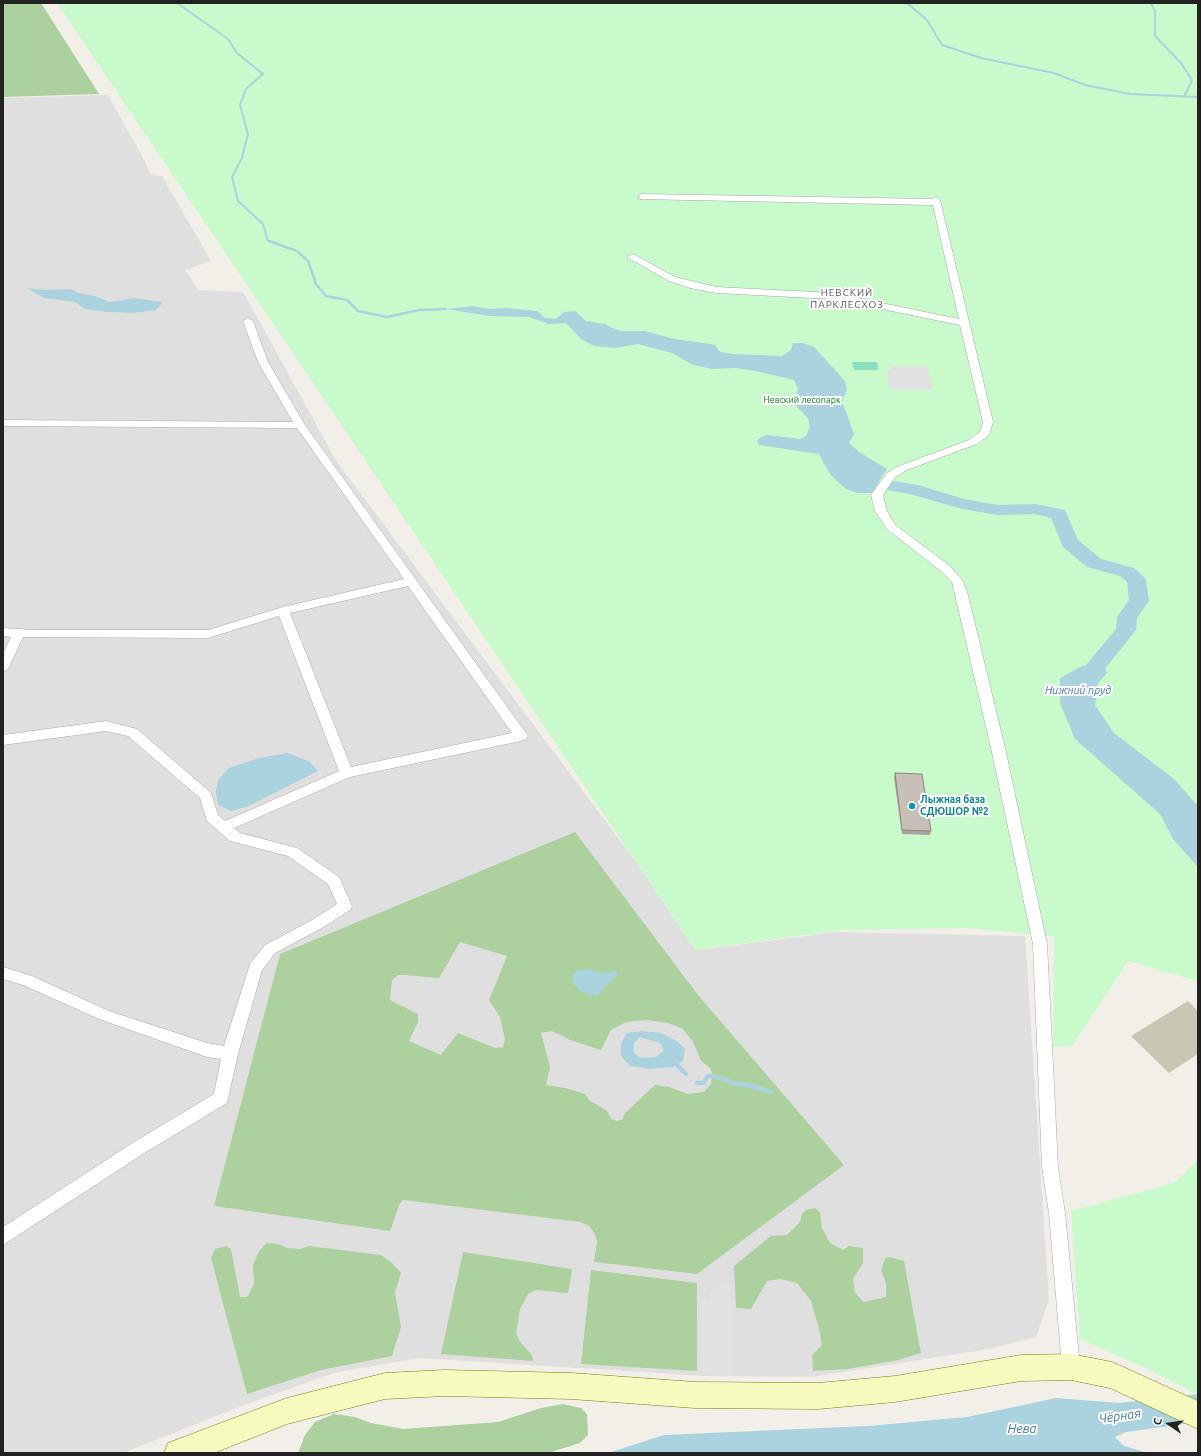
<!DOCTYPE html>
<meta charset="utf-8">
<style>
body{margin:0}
#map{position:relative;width:1201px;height:1456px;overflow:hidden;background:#f2efe9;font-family:Ubuntu,sans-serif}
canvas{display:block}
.frame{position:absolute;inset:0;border:4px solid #222;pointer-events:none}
.north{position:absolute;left:1149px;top:1404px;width:40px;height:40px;-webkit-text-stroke:3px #fff;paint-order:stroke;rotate:283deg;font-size:11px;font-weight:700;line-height:16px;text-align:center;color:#222}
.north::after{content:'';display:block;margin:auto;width:14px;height:18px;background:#222;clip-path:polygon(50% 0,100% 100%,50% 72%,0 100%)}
</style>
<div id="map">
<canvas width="1201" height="1456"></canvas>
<div class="frame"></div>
<div class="north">С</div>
</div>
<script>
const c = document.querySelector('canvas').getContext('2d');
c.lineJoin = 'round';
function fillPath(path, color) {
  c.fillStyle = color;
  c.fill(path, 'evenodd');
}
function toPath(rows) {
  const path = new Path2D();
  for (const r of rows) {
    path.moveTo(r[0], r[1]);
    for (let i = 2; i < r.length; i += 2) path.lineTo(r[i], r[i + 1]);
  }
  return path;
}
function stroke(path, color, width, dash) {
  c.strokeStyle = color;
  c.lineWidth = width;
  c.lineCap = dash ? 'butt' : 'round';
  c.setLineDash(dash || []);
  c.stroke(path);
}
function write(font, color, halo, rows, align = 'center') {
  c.font = font + ' Ubuntu,sans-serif';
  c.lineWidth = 4;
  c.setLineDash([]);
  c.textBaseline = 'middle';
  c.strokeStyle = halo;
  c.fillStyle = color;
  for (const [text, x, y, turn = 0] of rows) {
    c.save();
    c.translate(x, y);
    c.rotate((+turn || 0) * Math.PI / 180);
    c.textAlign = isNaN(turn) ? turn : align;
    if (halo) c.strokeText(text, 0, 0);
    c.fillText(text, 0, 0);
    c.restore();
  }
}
const residential = toPath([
 [108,95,141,154,151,175,162,176,211,261,185,270,198,290,243,292,337,462,660,894,699,950,835,932,1025,936,1049,1300,1036,1337,989,1349,812,1377,706,1376,419,1358,338,1372,319,1378,239,1407,123,1453,3,1453,3,98]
]);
const construction = toPath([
 [1188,1001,1198,1011,1198,1054,1169,1073,1131,1036]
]);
const forest = toPath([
 [3,3,41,3,99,94,3,97],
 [575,832,698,995,844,1165,697,1274,594,1262,597,1242,595,1234,589,1226,580,1222,403,1200,399,1205,390,1231,214,1206,280,954],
 [460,942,507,956,489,1000,500,1017,505,1039,503,1047,495,1048,458,1033,441,1055,409,1041,418,1022,418,1014,390,1000,392,980,398,975,405,975,439,978],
 [647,1020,668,1023,683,1029,693,1042,701,1061,709,1067,712,1072,711,1084,704,1092,688,1094,669,1087,655,1085,624,1114,623,1119,617,1121,611,1119,607,1111,589,1100,585,1094,565,1088,546,1085,550,1067,541,1033,552,1031,570,1040,601,1050,611,1030,626,1022],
 [815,1208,820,1212,822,1228,830,1243,843,1250,849,1246,863,1248,863,1263,853,1279,855,1293,864,1302,886,1297,886,1283,881,1270,885,1258,890,1257,904,1261,921,1353,898,1360,848,1369,813,1371,812,1355,822,1345,820,1333,811,1301,797,1283,780,1279,767,1281,751,1309,736,1308,734,1266,771,1236,787,1235,800,1222,802,1214,806,1210],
 [267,1243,279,1244,287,1248,300,1249,309,1246,381,1255,392,1263,401,1273,395,1292,401,1327,392,1356,321,1370,247,1394,211,1258,215,1249,226,1246,231,1249,240,1297,247,1297,254,1284,253,1265,259,1251],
 [463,1252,572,1269,568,1293,536,1290,528,1294,520,1309,516,1333,520,1342,531,1354,534,1361,441,1354],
 [591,1270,697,1283,697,1371,581,1364],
 [563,1404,581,1408,587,1414,588,1435,580,1443,548,1453,298,1453,305,1435,315,1422,334,1414,355,1417,371,1423,403,1429,498,1422,541,1408]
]);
const park = toPath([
 [57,3,1198,3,1198,981,1128,961,1072,1046,1053,1047,1054,936,965,928,842,930,695,950],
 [1198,1160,1198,1395,1150,1370,1080,1339,1071,1211,1174,1183]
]);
const pitch = toPath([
 [852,362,877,362,878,370,854,370]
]);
const parking = toPath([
 [891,366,927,366,933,390,890,390,887,370,892,370],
 [730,1278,733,1376,701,1375,700,1302,710,1302,710,1292]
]);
const water = toPath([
 [27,288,44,290,71,289,78,293,95,296,110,302,134,298,163,302,156,310,133,313,108,312,85,309,75,302,44,298],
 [473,306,489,309,506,308,537,311,545,318,556,319,564,312,575,311,586,321,605,324,612,328,622,331,645,331,674,339,704,343,715,345,720,352,733,354,782,356,791,350,793,343,803,343,814,347,845,381,847,390,842,401,854,434,849,443,859,452,887,469,872,493,857,493,846,489,839,483,830,474,819,454,759,445,757,440,766,435,801,439,806,436,810,427,808,418,793,403,798,389,794,380,756,371,735,368,712,369,693,365,672,353,638,344,615,348,594,346,581,339,566,323,549,324,529,317,490,316,446,309],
 [1102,659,1107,673,1098,683,1095,705,1114,733,1174,779,1198,806,1198,867,1173,839,1160,814,1075,739,1060,703,1060,678,1078,668],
 [288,753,310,762,318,771,249,806,231,811,218,805,216,792,218,780,229,768,259,758],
 [589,969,602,973,617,971,617,975,598,995,591,995,579,990,572,982,573,974,579,970],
 [642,1031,661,1033,677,1041,685,1049,683,1061,673,1067,649,1069,630,1066,621,1056,621,1043,627,1033],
 [640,1037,660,1043,664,1050,656,1057,641,1058,634,1053,634,1043],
 [1198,1394,1198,1422,1126,1432,1115,1437,1124,1446,1148,1453,608,1453,664,1435,868,1426,967,1417,1056,1398,1119,1403]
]);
const streamFar2 = toPath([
 [177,3,228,39,237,53,263,74,246,89,240,105,248,134,242,158,232,177,238,201,263,224,268,241,272,242],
 [907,3,927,20,942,45,981,58,1054,73,1085,85,1130,94,1198,97],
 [1151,3,1155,11,1155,36,1181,63,1192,80,1185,95]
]);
const streamFar1 = toPath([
 [269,241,297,251,308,261,316,284,326,296,347,300,358,311,387,317,419,310,446,309]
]);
const stream = toPath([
 [677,1065,686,1074],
 [697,1083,703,1083,708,1076,718,1077,736,1084,744,1084,771,1092]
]);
const river = toPath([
 [887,480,918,485,964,499,998,505,1035,504,1065,510,1078,540,1101,559,1134,568,1146,579,1149,601,1137,618,1136,630,1091,686,1084,688,1077,686,1074,681,1077,676,1116,629,1117,617,1129,600,1127,582,1120,576,1087,567,1063,547,1051,518,1035,514,998,515,962,509,910,494,881,489,878,485,881,481,887,480]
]);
const minor = toPath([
 [642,194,932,199,936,197,940,200,993,422,989,435,977,444,907,470,895,477,883,495,887,511,895,525,950,566,963,581,968,595,1005,748,1047,944,1058,1167,1065,1213,1080,1367,1077,1373,1071,1376,1065,1373,1062,1367,1049,1213,1042,1167,1033,944,991,748,952,582,942,572,887,529,875,511,871,495,887,473,899,466,969,440,980,432,983,422,960,325,833,299,716,293,690,288,669,281,627,257,632,254,635,255,675,277,716,287,833,293,959,319,933,205,639,199,639,195,642,194],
 [248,318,253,321,268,362,305,425,528,736,526,739,521,741,350,777,234,828,240,833,297,848,339,877,352,906,350,910,322,928,275,953,262,970,238,1054,227,1103,146,1152,3,1245,3,1227,134,1142,214,1094,221,1059,207,1057,99,1019,23,985,3,979,3,967,32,976,109,1011,207,1043,224,1046,250,964,265,945,312,920,337,904,328,884,288,856,230,841,207,821,200,798,128,736,106,731,3,745,3,735,106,721,137,729,211,793,218,815,225,821,339,771,279,616,208,638,23,637,9,667,7,670,3,671,3,654,11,637,3,636,3,628,35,630,208,630,283,607,404,579,297,428,3,426,3,420,293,422,258,362,243,321,248,318],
 [408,586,512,733,351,767,290,613,408,586]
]);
const secondary = toPath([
 [1071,1354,1112,1362,1198,1401,1198,1429,1110,1388,1071,1380,1021,1381,895,1402,818,1409,695,1408,571,1399,445,1396,385,1399,287,1424,214,1453,164,1453,168,1443,287,1398,385,1373,445,1370,571,1373,695,1382,818,1383,895,1376,1021,1355,1071,1354]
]);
const wall = toPath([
 [895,773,931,831,930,835,902,834,894,778]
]);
const building = toPath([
 [895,773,922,774,931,831,902,830,895,773]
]);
const markers = [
 [912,806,4,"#0f9aa8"]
];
const farParknames = [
 ["Невский лесопарк",802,400]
];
const farQuarternames = [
 ["НЕВСКИЙ",847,293],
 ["ПАРКЛЕСХОЗ",847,305]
];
const cultureNames = [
 ["Лыжная база",920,800],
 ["СДЮШОР №2",920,812]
];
const waterNames = [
 ["Нижний пруд",1078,690]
];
const nearWaternames = [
 ["Чёрная",1120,1416,-8],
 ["Нева",1022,1429]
];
fillPath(residential, '#e0dfdf');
fillPath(construction, '#c7c7b4');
fillPath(forest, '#add19e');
fillPath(park, '#c8facc');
fillPath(pitch, '#88e0be');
fillPath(parking, '#e2e2e2');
fillPath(water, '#aad3df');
stroke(streamFar2, '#aad3df', 2);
stroke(streamFar1, '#aad3df', 2.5);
stroke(stream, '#aad3df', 4.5);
fillPath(river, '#aad3df');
stroke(minor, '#a9a9a9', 1);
stroke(secondary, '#707d05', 1);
fillPath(minor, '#fff');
fillPath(secondary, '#f7fabf');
fillPath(wall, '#aba49e');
fillPath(building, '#c7bfb8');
stroke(building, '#8b8681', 1);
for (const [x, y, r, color] of markers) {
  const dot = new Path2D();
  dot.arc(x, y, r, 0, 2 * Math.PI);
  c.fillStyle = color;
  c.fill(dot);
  stroke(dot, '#fff', 1.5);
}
write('9px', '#0c8416', '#fff', farParknames);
c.letterSpacing = '1px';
write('10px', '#555', '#fff', farQuarternames);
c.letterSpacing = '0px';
write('bold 10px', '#0d838f', '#fff', cultureNames, 'left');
write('italic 11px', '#4a7aab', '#fff', waterNames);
write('italic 13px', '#4a7aab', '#fff', nearWaternames);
</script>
